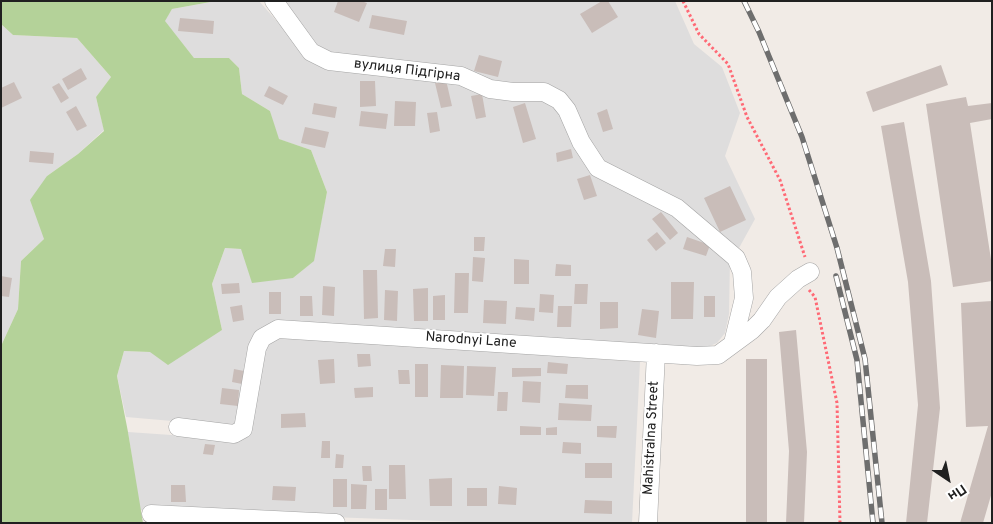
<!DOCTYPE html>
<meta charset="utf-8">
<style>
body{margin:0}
#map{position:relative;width:993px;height:524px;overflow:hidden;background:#f1ebe6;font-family:Overpass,sans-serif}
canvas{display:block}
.frame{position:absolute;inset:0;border:2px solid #202020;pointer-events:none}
.north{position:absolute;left:923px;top:454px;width:50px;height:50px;-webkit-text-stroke:4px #fff;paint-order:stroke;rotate:146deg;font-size:14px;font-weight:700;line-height:20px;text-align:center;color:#202020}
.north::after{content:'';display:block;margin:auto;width:18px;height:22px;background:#202020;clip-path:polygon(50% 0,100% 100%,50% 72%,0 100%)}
</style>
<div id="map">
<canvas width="993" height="524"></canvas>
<div class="frame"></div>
<div class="north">Пн</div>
</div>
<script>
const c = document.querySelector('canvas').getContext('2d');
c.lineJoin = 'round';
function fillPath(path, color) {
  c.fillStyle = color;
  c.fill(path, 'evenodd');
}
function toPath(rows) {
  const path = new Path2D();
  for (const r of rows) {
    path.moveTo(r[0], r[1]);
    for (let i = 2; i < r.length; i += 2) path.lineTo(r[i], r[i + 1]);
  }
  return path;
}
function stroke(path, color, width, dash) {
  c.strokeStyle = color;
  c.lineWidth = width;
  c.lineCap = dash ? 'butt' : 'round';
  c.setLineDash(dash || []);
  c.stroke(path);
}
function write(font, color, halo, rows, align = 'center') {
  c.font = font + ' Overpass,sans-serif';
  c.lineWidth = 4;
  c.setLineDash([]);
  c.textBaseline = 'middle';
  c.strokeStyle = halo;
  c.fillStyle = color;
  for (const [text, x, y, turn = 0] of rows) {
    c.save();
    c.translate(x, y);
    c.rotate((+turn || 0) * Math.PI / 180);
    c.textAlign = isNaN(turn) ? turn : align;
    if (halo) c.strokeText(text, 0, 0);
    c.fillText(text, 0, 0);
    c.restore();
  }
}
const residential = toPath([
 [216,1,259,1,310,59,461,80,544,97,554,103,576,145,674,211,730,260,729,314,725,333,717,343,705,348,278,325,260,335,238,423,230,426,126,417,117,376,124,351,150,352,222,330,212,284,225,248,241,249,293,278,313,261,327,192,311,150,278,139,270,111,242,94,239,68,229,58,194,58,164,21,172,9],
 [279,1,675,1,694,44,722,67,740,113,725,156,755,219,739,248,723,241,602,167,573,110,514,87,330,57,313,49],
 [1,24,13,35,77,38,111,77,96,97,104,130,78,154,47,176,44,239,21,261,18,309,1,346],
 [279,336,640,362,632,523,493,523,140,510,128,432,243,440,261,349]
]);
const forest = toPath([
 [1,1,216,1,172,9,165,21,194,58,229,58,239,68,242,94,270,111,279,139,311,150,327,192,314,261,293,278,252,283,241,249,225,248,212,284,222,330,168,365,150,352,124,351,117,376,128,432,143,523,1,523,1,346,18,309,21,261,44,239,30,200,47,176,78,154,104,131,96,97,111,77,77,38,13,35,1,24]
]);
const building = toPath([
 [338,1,361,1,367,3,359,22,334,12],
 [602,1,608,1,618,17,592,33,580,14],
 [372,15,407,21,404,35,369,28],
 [180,18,214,21,213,34,178,31],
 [479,55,502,61,498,77,474,71],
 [941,65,948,85,873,112,866,92],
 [81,68,87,79,68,90,62,79],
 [446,80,452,106,441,108,435,83],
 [360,81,375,81,376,106,360,107],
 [14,82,22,98,1,108,1,88],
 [59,83,69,98,61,103,52,87],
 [269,86,288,96,283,105,264,96],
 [482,94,486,117,476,119,471,96],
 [966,97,968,106,992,103,992,119,970,123,992,266,992,281,953,287,926,104],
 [395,101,416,102,415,126,394,126],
 [314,103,337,107,335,118,312,114],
 [525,103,536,139,523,143,513,107],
 [76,106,87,126,77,131,66,112],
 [607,109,613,129,603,132,597,113],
 [361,111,388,114,386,129,359,126],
 [437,112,440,131,430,133,427,113],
 [904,122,931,281,940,408,927,523,906,523,918,405,908,282,881,126],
 [305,127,329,132,325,148,301,143],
 [571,149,573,158,557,162,556,153],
 [30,151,54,153,53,164,29,162],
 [590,175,597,196,584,200,577,179],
 [730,186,746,220,720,232,704,198],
 [661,212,678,233,670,240,652,219],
 [657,232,666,243,656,251,647,240],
 [474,237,485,237,484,251,474,251],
 [687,237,710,245,706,256,683,249],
 [385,249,396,249,395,267,383,266],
 [473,257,485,258,483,282,472,281],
 [514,259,529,260,529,284,514,284],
 [556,264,571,265,571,276,555,276],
 [363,270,377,270,378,318,364,319],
 [455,273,469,273,468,313,454,313],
 [1,276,12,278,9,297,1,296],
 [671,282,694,282,693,319,671,319],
 [239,283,240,293,222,294,221,284],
 [575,284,588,284,587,304,574,304],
 [323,286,335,287,334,316,322,315],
 [428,288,428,321,414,321,413,289],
 [385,290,398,291,397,321,384,320],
 [269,292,281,292,281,314,269,314],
 [540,294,554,295,553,313,539,312],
 [445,295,445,320,433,320,433,296],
 [300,296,312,296,313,316,300,316],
 [704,296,715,296,715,317,704,317],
 [484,300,507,301,506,324,483,323],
 [992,301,992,492,983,523,960,523,988,426,966,427,961,303],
 [600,302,618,302,618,328,600,329],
 [242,305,244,320,233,322,230,307],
 [558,306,572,306,571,327,557,327],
 [516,307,535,308,534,321,515,319],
 [642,309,659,311,656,338,638,335],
 [796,330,807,452,804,523,786,523,789,451,779,332],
 [357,354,370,354,371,366,358,367],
 [334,359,335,383,320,384,318,360],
 [746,359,767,359,767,523,746,523],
 [548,362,568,364,567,374,547,373],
 [415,364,428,364,428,397,415,397],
 [441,365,464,366,463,398,440,398],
 [467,366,496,367,494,396,466,395],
 [512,368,541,368,541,376,512,377],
 [234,369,244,371,242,384,232,382],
 [398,370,409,370,410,384,399,384],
 [523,381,541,382,540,403,522,402],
 [566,385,588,385,588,399,565,398],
 [373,387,373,397,355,398,354,388],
 [222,388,239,390,238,406,220,404],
 [498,392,508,392,507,411,497,411],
 [559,403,592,405,591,421,558,420],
 [305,413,306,427,281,428,281,414],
 [520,426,541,427,541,435,520,435],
 [597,426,617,426,616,438,597,437],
 [557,427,557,435,546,435,546,428],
 [322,441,330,441,330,458,321,458],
 [563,442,581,443,581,454,562,453],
 [205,444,215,445,213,455,203,454],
 [336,454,344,455,343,468,335,468],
 [585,463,612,463,612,478,585,478],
 [389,465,405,465,406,499,389,499],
 [362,466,371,466,372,481,363,481],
 [452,478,452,506,430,506,429,479],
 [333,479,347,479,347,507,333,507],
 [351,484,367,485,366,509,351,509],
 [171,485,185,485,186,502,171,502],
 [273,486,296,487,295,501,272,500],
 [499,486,517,488,516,505,498,504],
 [467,488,487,488,487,506,467,506],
 [375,489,387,489,387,510,375,510],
 [585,500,612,501,612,514,584,513]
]);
const path = toPath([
 [683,1,699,34,728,64,747,117,780,180,805,257],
 [809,290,815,297,837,403,840,523]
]);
const minor = toPath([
 [274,1,311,52,329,61,461,76,490,89,513,92,544,92,559,100,567,110,581,142,598,168,677,208,736,258,742,272,744,298,733,343],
 [178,427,234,434,243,429,257,348,262,338,278,329,697,356,718,355,752,330,762,320,778,297,798,279,810,272],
 [151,514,336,523],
 [648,523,656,353]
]);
const rail = toPath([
 [744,1,759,32,802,137,837,248,865,359,882,523],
 [836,276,857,360,873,523]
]);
const streetNames = [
 ["вулиця Підгірна",407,71,7],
 ["Narodnyi Lane",471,341,4],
 ["Mahistralna Street",652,438,-87]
];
fillPath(residential, '#dedddd');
fillPath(forest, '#b4d299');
fillPath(building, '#c9bdb9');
stroke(minor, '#a4a4a4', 19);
stroke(path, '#ff6975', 3, [2.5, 2.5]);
stroke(minor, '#fff', 18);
stroke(rail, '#6e6e6e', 5.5);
stroke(rail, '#fff', 4, [11]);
write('14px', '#202020', '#fff', streetNames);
</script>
